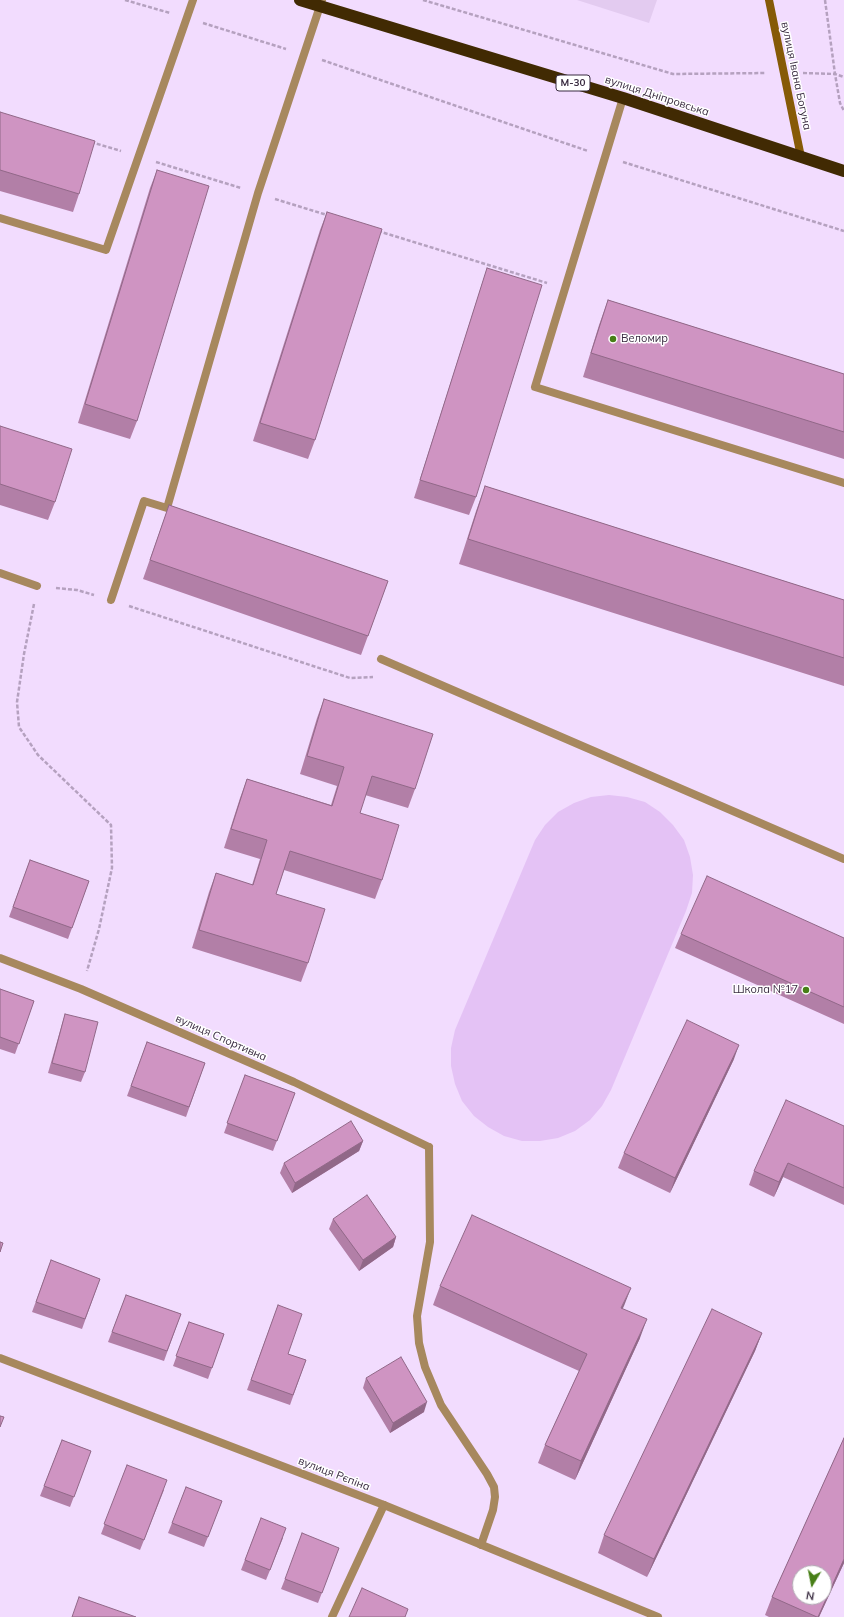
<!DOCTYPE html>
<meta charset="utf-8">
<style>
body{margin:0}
#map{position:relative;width:844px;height:1617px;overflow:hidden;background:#f2dcfe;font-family:Mulish,sans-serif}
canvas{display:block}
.north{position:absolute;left:792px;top:1565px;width:40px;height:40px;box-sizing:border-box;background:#fff;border:1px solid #b0aab3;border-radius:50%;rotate:190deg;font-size:11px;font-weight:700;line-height:16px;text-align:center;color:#392b40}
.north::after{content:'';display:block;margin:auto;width:14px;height:18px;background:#477f17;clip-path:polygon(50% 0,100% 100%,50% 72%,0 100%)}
</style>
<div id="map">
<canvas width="844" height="1617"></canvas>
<div class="north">N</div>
</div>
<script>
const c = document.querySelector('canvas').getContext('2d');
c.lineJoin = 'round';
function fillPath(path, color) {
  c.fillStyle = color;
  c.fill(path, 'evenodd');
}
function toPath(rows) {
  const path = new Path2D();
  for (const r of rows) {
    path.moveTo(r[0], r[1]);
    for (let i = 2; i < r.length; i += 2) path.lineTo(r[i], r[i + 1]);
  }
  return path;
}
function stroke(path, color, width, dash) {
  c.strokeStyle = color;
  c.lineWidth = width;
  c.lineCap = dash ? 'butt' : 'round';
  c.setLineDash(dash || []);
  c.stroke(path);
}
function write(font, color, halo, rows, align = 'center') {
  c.font = font + ' Mulish,sans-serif';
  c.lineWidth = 3;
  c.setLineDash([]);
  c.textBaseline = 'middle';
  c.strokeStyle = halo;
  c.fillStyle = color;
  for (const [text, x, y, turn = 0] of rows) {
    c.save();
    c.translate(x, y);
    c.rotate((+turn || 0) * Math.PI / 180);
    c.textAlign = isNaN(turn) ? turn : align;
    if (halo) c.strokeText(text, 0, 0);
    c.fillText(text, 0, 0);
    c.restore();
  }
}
const built = toPath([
 [577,0,657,0,649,23]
]);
const green = toPath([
 [609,795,627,797,645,802,660,812,673,825,684,840,690,857,693,875,692,893,686,911,611,1090,602,1106,590,1120,575,1131,558,1138,540,1141,522,1141,504,1136,488,1127,474,1116,462,1101,455,1084,451,1066,451,1048,455,1030,535,840,545,825,558,812,574,803,591,797]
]);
const path = toPath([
 [125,0,170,13],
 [423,0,673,74,766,73],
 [825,0,835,74,840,103,844,111],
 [203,23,286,49],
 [322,60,588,151],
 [803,73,835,74,844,77],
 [91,142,121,151],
 [156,162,241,188],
 [623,162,844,231],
 [275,199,327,215],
 [378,231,547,283],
 [56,588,77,590,94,595],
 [34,604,24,654,17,702,19,727,38,755,111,825,112,868,99,929,87,971],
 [129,606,350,678,373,677]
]);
const lane = toPath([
 [623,98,535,387,844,483],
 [0,218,106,250,193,0],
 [111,600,144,501,167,508,258,193,322,0],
 [381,659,844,859],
 [429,1147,430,1242,417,1316,419,1343,425,1367,441,1405,487,1474,494,1487,495,1497,493,1510,481,1545],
 [332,1617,384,1505]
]);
const street = toPath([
 [0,573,37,586],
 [0,958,81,989,294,1082,429,1147],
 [0,1358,384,1505,658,1617]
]);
const secondary = toPath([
 [769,0,801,157]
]);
const highway = toPath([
 [300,0,623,98,844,171]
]);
const wall = toPath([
 [0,112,79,194,73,212,0,191],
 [157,170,137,421,130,439,78,423,150,188],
 [327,212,315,440,308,459,253,441,320,230],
 [487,268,476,497,469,515,414,498,481,287],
 [608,300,844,374,844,459,583,377,599,325],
 [0,426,55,502,48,520,0,505],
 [485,486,844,600,844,686,459,564,476,511],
 [169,505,388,581,361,655,143,579],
 [324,699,415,789,408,808,365,795,360,813,382,880,375,899,284,870,276,894,308,963,301,982,192,948,209,892,216,873,252,885,260,859,224,848,240,798,247,779,331,805,337,786,300,774,317,718],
 [30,860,89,881,68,939,9,917],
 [681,934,844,938,844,1024,675,948],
 [0,989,34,1001,15,1054,0,1049],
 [65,1014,85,1072,81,1082,48,1073,62,1024],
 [147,1042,205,1063,186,1117,127,1096],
 [734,1059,670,1193,618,1168,624,1153],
 [245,1075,295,1093,273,1151,224,1133],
 [844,1126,844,1205,783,1177,774,1197,749,1185,754,1171],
 [363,1141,359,1151,292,1193,280,1173,284,1163],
 [333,1219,396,1237,393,1247,359,1271,329,1229],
 [51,1260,100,1279,82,1329,32,1312],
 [440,1286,623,1309,640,1338,575,1480,538,1463,545,1445,579,1371,433,1305],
 [126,1295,181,1314,164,1361,108,1342],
 [278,1305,288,1354,306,1360,290,1405,247,1390],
 [189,1322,224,1334,208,1379,173,1366],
 [762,1333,755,1351,647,1577,598,1553,604,1535],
 [366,1378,424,1412,390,1433,363,1388],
 [844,1438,844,1563,819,1617,769,1617,765,1615,772,1597],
 [62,1440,91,1451,70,1507,40,1496],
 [127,1465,164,1490,140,1550,101,1534],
 [186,1487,222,1501,204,1547,168,1533],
 [261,1518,283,1538,266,1580,241,1570],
 [339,1548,318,1603,281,1589,285,1579]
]);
const shadedWall = toPath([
 [739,1045,734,1059,670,1193,675,1178],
 [363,1141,359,1151,292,1193,295,1183],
 [788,1163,783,1177,774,1197,779,1182],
 [396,1237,393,1247,359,1271,363,1260],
 [631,1288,624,1306,614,1326,621,1308],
 [647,1319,640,1338,575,1480,581,1461],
 [762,1333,755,1351,647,1577,654,1559],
 [427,1402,424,1412,390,1433,393,1423],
 [844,1559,844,1563,819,1617,818,1617]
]);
const building = toPath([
 [0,112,95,141,79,194,0,170,0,112],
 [157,170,209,186,137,421,85,404,157,170],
 [327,212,382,229,315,440,260,423,327,212],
 [487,268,542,285,476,497,420,480,487,268],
 [608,300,844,374,844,432,591,353,608,300],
 [0,426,72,449,55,502,0,484,0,426],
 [485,486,844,600,844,658,468,539,485,486],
 [169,505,388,581,368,636,150,560,169,505],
 [324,699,433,734,415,789,372,776,360,813,399,825,382,880,290,851,276,894,325,909,308,963,199,930,216,873,253,885,267,840,231,829,247,779,332,806,344,767,307,756,324,699],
 [30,860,89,881,72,928,13,907,30,860],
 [707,876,844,938,844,1007,681,934,707,876],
 [0,989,34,1001,19,1044,0,1037,0,989],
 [65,1014,98,1022,85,1072,52,1063,65,1014],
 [687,1020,739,1045,675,1178,624,1153,687,1020],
 [147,1042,205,1063,189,1107,131,1086,147,1042],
 [245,1075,295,1093,277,1141,227,1123,245,1075],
 [786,1100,844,1126,844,1188,788,1163,779,1182,754,1171,786,1100],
 [351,1121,363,1141,295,1183,284,1163,351,1121],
 [367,1195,396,1237,363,1260,333,1219,367,1195],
 [472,1215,631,1288,621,1308,647,1319,581,1461,545,1445,587,1354,440,1286,472,1215],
 [0,1242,3,1243,0,1252,0,1242],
 [51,1260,100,1279,85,1319,36,1302,51,1260],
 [126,1295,181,1314,167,1351,112,1332,126,1295],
 [278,1305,302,1314,288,1354,306,1360,293,1395,251,1380,278,1305],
 [712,1309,762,1333,654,1559,604,1535,712,1309],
 [189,1322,224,1334,212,1368,176,1356,189,1322],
 [401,1357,427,1402,393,1423,366,1378,401,1357],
 [0,1416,4,1417,0,1427,0,1416],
 [844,1438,844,1559,818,1617,817,1617,772,1597,844,1438],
 [800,1573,824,1573,824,1597,800,1597,800,1573],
 [62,1440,91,1451,74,1497,44,1486,62,1440],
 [127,1465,167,1480,144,1540,104,1524,127,1465],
 [186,1487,222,1501,208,1537,172,1523,186,1487],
 [261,1518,286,1528,270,1570,245,1560,261,1518],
 [302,1533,339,1548,322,1593,285,1579,302,1533],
 [362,1588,408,1609,405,1617,349,1617,362,1588],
 [79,1597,136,1617,72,1617,79,1597]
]);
const markers = [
 [613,339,4,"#477f17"],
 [806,990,4,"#477f17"]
];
const shields = [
 [573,83,34]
];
const shieldNames = [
 ["М-30",573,83]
];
const streetNames = [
 ["вулиця Івана Богуна",796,76,78],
 ["вулиця Дніпровська",657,96,18],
 ["вулиця Спортивна",221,1038,24],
 ["вулиця Рєпіна",334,1474,21]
];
const poiNames = [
 ["Веломир",621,339],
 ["Школа №17",798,990,"right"]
];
fillPath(built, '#e3cbf0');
fillPath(green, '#e4c2f5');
stroke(path, '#b5a1bf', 2.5, [4, 2]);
stroke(lane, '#a7885e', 8);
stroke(street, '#a7885e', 8);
stroke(secondary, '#865a07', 8);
stroke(highway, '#412a03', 12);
fillPath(wall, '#b27fa7');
fillPath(shadedWall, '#916888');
fillPath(building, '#cf94c2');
stroke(building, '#916888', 1);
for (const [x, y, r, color] of markers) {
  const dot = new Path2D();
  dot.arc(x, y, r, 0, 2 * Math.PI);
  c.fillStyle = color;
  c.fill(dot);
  stroke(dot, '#fff', 1.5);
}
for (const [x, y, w] of shields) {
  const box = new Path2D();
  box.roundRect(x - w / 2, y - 8, w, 16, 3);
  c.fillStyle = '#fff';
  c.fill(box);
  stroke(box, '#392b40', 1);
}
write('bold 10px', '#392b40', null, shieldNames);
write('11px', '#392b40', '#fff', streetNames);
write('11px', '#392b40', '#fff', poiNames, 'left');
</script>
